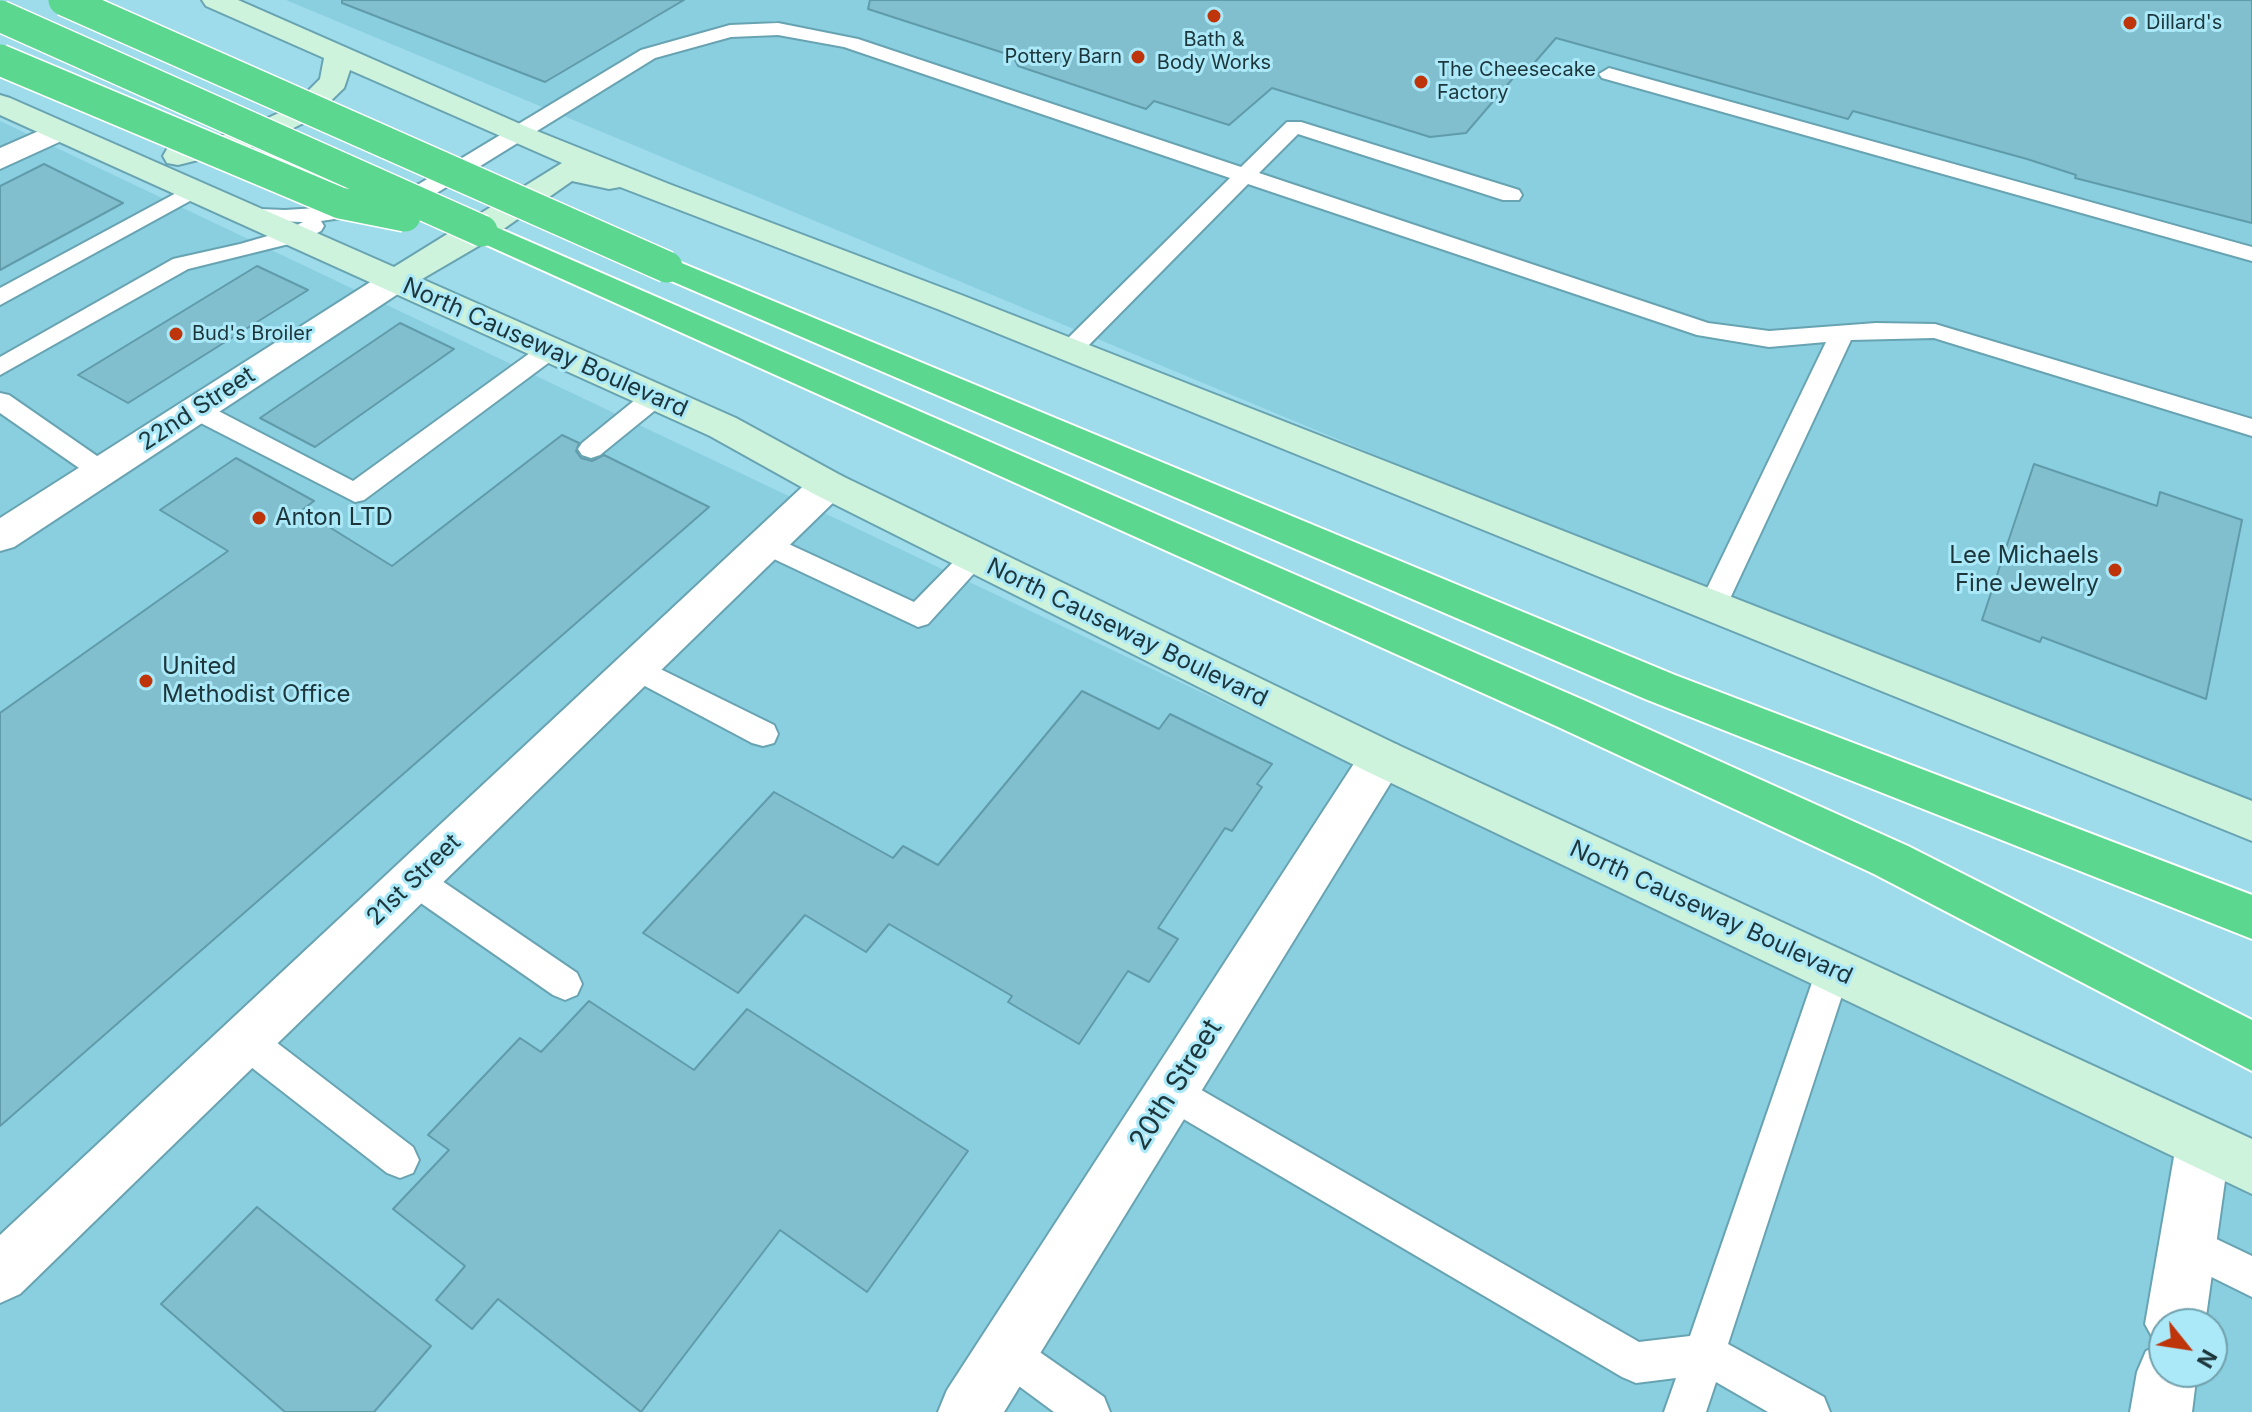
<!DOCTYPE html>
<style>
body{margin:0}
#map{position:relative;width:2252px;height:1412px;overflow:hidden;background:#9edceb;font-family:Inter,sans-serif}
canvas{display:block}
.north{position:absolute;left:2148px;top:1308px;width:80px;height:80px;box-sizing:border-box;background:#abe9f8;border:2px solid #72a1ad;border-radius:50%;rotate:120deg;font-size:22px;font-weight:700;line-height:32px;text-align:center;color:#1d363c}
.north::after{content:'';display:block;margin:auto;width:28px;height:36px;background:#be350c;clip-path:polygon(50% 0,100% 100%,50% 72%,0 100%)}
</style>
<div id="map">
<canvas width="2252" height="1412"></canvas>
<div class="north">N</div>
</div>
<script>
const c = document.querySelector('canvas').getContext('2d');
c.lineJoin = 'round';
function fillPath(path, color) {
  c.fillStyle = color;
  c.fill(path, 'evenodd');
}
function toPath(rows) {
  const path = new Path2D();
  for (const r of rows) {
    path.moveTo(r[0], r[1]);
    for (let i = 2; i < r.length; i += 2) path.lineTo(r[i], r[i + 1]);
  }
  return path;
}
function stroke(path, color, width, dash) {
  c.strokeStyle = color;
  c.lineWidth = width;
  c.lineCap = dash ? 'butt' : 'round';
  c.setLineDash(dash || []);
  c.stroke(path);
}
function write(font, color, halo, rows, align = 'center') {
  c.font = font + ' Inter,sans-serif';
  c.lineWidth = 6;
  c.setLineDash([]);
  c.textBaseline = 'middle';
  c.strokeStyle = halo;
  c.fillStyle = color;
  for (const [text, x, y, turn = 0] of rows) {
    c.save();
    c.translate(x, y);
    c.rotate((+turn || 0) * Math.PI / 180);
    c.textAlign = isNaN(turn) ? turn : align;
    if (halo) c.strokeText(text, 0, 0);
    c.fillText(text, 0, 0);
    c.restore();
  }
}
const built = toPath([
 [286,0,2252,0,2252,821],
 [0,121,2252,1192,2252,1412,0,1412],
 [2164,1324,2212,1324,2212,1372,2164,1372]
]);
const building = toPath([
 [342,0,684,0,545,82,342,3,342,0],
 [870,0,2252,0,2252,223,2075,178,2076,175,2027,159,1853,111,1848,119,1556,38,1529,69,1520,70,1466,133,1430,137,1272,88,1229,125,1154,101,1146,109,1018,66,1013,56,868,9,870,0],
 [44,164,123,203,0,270,0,186,44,164],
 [257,266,308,290,128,403,78,375,257,266],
 [400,323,454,349,315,447,260,418,400,323],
 [562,435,579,443,576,451,581,458,592,461,604,455,709,507,0,1126,0,713,228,551,160,510,236,458,314,501,302,510,392,566,562,435],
 [2034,464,2157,506,2160,492,2242,520,2206,699,2042,637,2040,642,1982,620,2034,464],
 [1082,691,1159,729,1170,714,1272,764,1257,784,1262,787,1232,831,1225,828,1158,928,1178,939,1149,982,1128,971,1079,1044,1008,1002,1012,996,889,924,866,952,805,915,738,993,643,933,774,792,893,858,903,846,938,865,1082,691],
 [589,1001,694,1070,747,1009,968,1151,867,1292,780,1230,641,1412,498,1299,472,1329,436,1300,465,1266,393,1209,449,1150,428,1135,520,1038,541,1052,589,1001],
 [257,1207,431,1346,374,1412,285,1412,161,1304,257,1207]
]);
const lane = toPath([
 [778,23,858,39,1241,167,1287,122,1301,122,1519,190,1522,195,1519,200,1503,200,1298,134,1259,173,1708,323,1769,331,1876,323,1935,324,2252,419,2252,436,1934,338,1851,340,1727,605,1723,612,1713,616,1703,612,1699,605,1826,342,1769,347,1697,335,1248,184,1079,355,1061,355,1058,350,1061,345,1230,178,844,47,778,35,731,37,655,58,435,194,382,212,321,221,324,226,321,231,301,241,188,269,0,375,0,357,173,259,240,244,285,231,303,222,242,220,231,213,234,208,285,210,333,207,377,199,419,184,641,50,730,25,778,23],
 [1609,68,2252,247,2252,261,1602,78,1599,74,1609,68],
 [191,185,199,186,202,191,199,196,0,305,0,288,191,185],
 [550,342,559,345,562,350,559,355,364,500,355,502,187,416,183,410,187,404,196,402,205,404,353,481,541,345,550,342],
 [655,389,664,391,667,397,664,403,600,455,591,458,582,455,578,449,582,443,646,391,655,389],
 [0,393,9,395,110,465,114,471,110,477,101,480,92,477,0,413,0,393],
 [767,534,914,602,964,551,974,548,984,551,988,558,928,624,918,627,757,551,753,544,757,537,767,534],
 [636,657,774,725,778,734,774,743,763,746,752,743,626,676,621,668,626,660,636,657],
 [414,866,426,870,577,973,582,984,577,995,565,1000,553,995,402,890,398,880,402,870,414,866],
 [1833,955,1845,960,1850,971,1728,1344,1824,1397,1830,1412,1768,1412,1716,1382,1706,1412,1664,1412,1676,1378,1636,1383,1622,1377,1158,1104,1153,1092,1158,1080,1171,1075,1184,1080,1639,1342,1690,1336,1816,971,1821,960,1833,955],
 [246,1024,259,1029,413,1147,419,1160,413,1173,400,1178,387,1173,233,1053,228,1041,233,1029,246,1024],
 [2187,1225,2252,1256,2252,1297,2173,1258,2168,1244,2173,1230,2187,1225],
 [1007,1333,1021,1339,1104,1397,1110,1412,1054,1412,993,1367,987,1353,993,1339,1007,1333]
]);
const street = toPath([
 [57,123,68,126,72,132,68,138,0,169,0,148,57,123],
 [395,271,407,274,412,281,407,288,14,547,0,551,0,518,383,274,395,271],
 [828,472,842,476,847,485,842,494,20,1294,0,1303,0,1235,814,476,828,472],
 [1382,740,1398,745,1405,758,1398,771,1004,1412,938,1412,947,1390,1366,745,1382,740],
 [2203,1118,2222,1126,2230,1145,2205,1324,2164,1324,2164,1372,2197,1372,2192,1412,2130,1412,2137,1372,2146,1351,2157,1346,2145,1324,2176,1145,2184,1126,2203,1118]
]);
const secondary = toPath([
 [202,0,238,0,527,127,669,184,964,296,2252,801,2252,841,940,310,620,187,609,189,572,181,482,244,422,279,736,418,842,476,1398,745,2252,1139,2252,1194,1366,771,814,494,710,436,0,115,0,95,10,98,394,267,562,163,350,70,344,88,312,119,258,145,178,165,167,163,163,156,167,149,237,132,292,107,320,79,324,58,206,6,202,0]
]);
const highway = toPath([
 [482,221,1588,702,1908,846,2252,1020,2252,1071,1874,874,1556,726,471,238,466,231,471,224,482,221],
 [667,257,1675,675,2252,895,2252,939,1645,699,655,274,650,267,655,260,667,257]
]);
const highwayBridge = toPath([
 [64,0,667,267],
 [0,16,482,231],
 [0,60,340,203,405,216]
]);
const markers = [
 [1214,16,8,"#be350c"],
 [2130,23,8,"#be350c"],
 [1138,57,8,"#be350c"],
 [1421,82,8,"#be350c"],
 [176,334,8,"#be350c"],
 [259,518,8,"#be350c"],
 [2115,570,8,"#be350c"],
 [146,681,8,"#be350c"]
];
const farPoinames = [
 ["Dillard's",2146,23],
 ["Bath &",1214,40,"center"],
 ["Body Works",1214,63,"center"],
 ["Pottery Barn",1122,57,"right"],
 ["The Cheesecake",1437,70],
 ["Factory",1437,93],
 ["Bud's Broiler",192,334]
];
const streetNames = [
 ["North Causeway Boulevard",545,348,24],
 ["22nd Street",197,409,-33],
 ["North Causeway Boulevard",1127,633,26],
 ["21st Street",414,880,-44],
 ["North Causeway Boulevard",1711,913,25]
];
const poiNames = [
 ["Anton LTD",275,518],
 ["Lee Michaels",2099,556,"right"],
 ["Fine Jewelry",2099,584,"right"],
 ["United",162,667],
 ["Methodist Office",162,695]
];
const nearStreetnames = [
 ["20th Street",1176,1085,-58]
];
fillPath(built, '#89cfe0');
fillPath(building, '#82bfce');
stroke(building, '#609baa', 2);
stroke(lane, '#68a3b2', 4);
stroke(street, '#68a3b2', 4);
stroke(secondary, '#68a3b2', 4);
stroke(highway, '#fff', 4);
fillPath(lane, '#fff');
fillPath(street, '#fff');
fillPath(secondary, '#cef3dd');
fillPath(highway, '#5bd78f');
stroke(highwayBridge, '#fff', 34, []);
stroke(highwayBridge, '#5bd78f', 31);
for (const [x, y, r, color] of markers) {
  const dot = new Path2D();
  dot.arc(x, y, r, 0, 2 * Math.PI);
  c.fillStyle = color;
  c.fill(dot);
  stroke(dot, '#abe9f8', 3);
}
write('20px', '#1d363c', '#abe9f8', farPoinames, 'left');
write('24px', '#1d363c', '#abe9f8', streetNames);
write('24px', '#1d363c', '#abe9f8', poiNames, 'left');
write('28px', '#1d363c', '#abe9f8', nearStreetnames);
</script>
